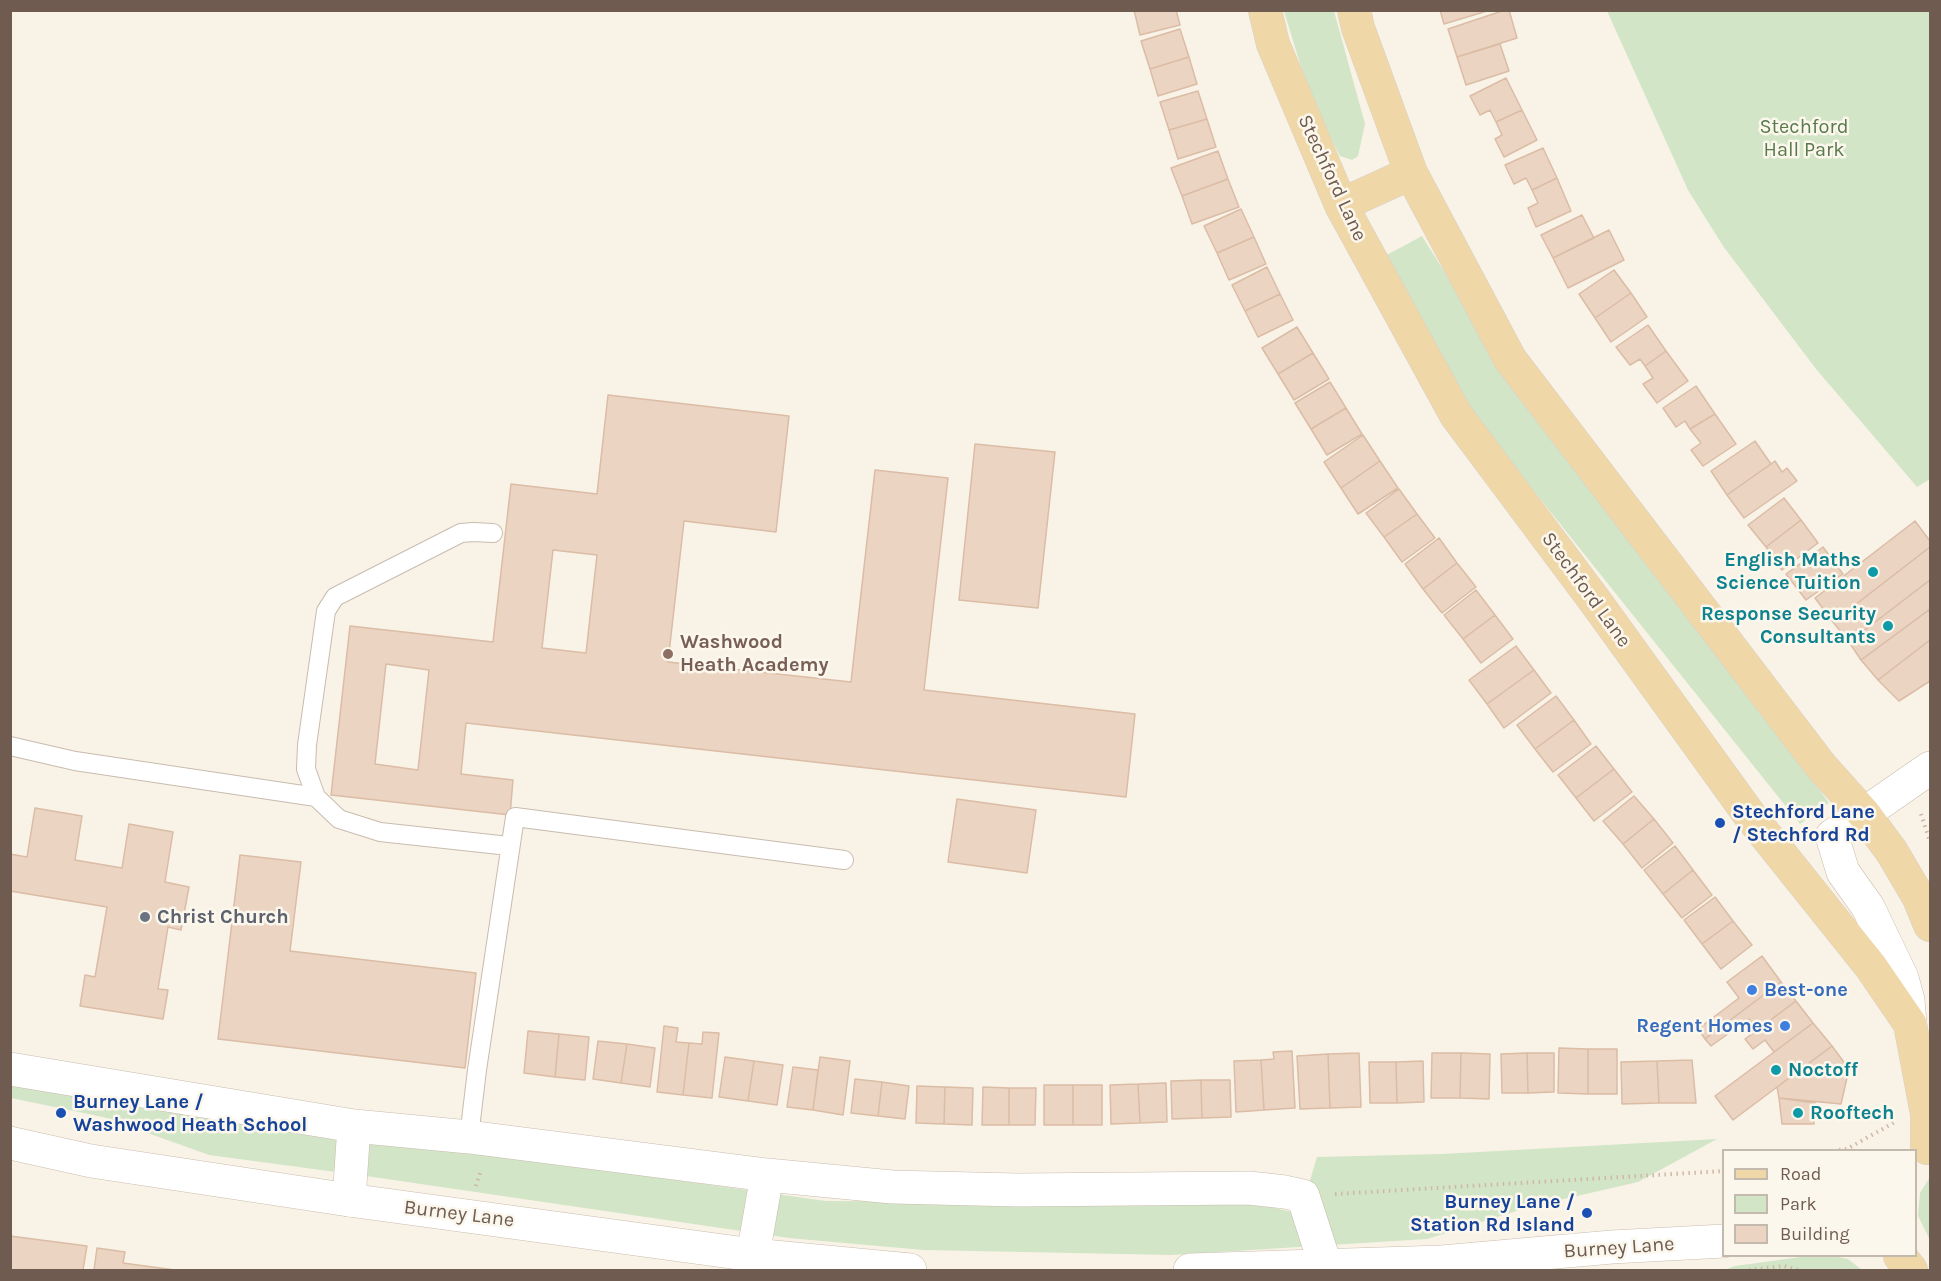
<!DOCTYPE html>
<style>
body{margin:0}
#map{position:relative;width:1941px;height:1281px;overflow:hidden;background:#f9f3e7;font-family:Karla,sans-serif}
canvas{display:block}
.frame{position:absolute;inset:0;border:12px solid #6f5b4f;pointer-events:none}
.legend{position:absolute;left:1722px;top:1149px;width:195px;height:108px;box-sizing:border-box;background:#fcf7ec;border:2px solid #c4b9ad;margin:0;padding:8px 10px;list-style:none;font-size:18px;color:#6f5b4f}
.legend li{display:flex;align-items:center;gap:12px;height:30px}
.legend b{width:30px;border:2px solid #c4b9ad}
</style>
<div id="map">
<canvas width="1941" height="1281"></canvas>
<div class="frame"></div>
<ul class="legend">
<li><b style="height:8px;background:#efd7a8"></b>Road</li>
<li><b style="height:16px;background:#d2e5c7"></b>Park</li>
<li><b style="height:16px;background:#ebd4c2"></b>Building</li>
</ul>
</div>
<script>
const c = document.querySelector('canvas').getContext('2d');
c.lineJoin = 'round';
function fillPath(path, color) {
  c.fillStyle = color;
  c.fill(path, 'evenodd');
}
function toPath(rows) {
  const path = new Path2D();
  for (const r of rows) {
    path.moveTo(r[0], r[1]);
    for (let i = 2; i < r.length; i += 2) path.lineTo(r[i], r[i + 1]);
  }
  return path;
}
function stroke(path, color, width, dash) {
  c.strokeStyle = color;
  c.lineWidth = width;
  c.lineCap = dash ? 'butt' : 'round';
  c.setLineDash(dash || []);
  c.stroke(path);
}
function write(font, color, halo, rows, align = 'center') {
  c.font = font + ' Karla,sans-serif';
  c.lineWidth = 5;
  c.setLineDash([]);
  c.textBaseline = 'middle';
  c.strokeStyle = halo;
  c.fillStyle = color;
  for (const [text, x, y, turn = 0] of rows) {
    c.save();
    c.translate(x, y);
    c.rotate((+turn || 0) * Math.PI / 180);
    c.textAlign = isNaN(turn) ? turn : align;
    if (halo) c.strokeText(text, 0, 0);
    c.fillText(text, 0, 0);
    c.restore();
  }
}
const green = toPath([
 [1284,11,1334,11,1365,124,1358,156,1352,160,1340,156,1311,100],
 [1607,11,1930,11,1930,479,1917,487,1816,369,1723,246,1688,190],
 [1422,236,1505,369,1734,669,1829,803,1800,824,1469,410,1383,257],
 [10,1074,383,1139,826,1201,1254,1203,1300,1214,1317,1157,1442,1154,1717,1139,1638,1182,1529,1207,1427,1239,1171,1255,923,1250,789,1238,373,1177,209,1155,103,1117,11,1098],
 [1930,1177,1930,1240,1918,1216,1920,1193],
 [1808,1256,1833,1256,1848,1259,1862,1270,1724,1270,1735,1266]
]);
const building = toPath([
 [1134,10,1176,10,1180,25,1140,35,1134,10],
 [1440,10,1486,10,1487,11,1444,24,1440,10],
 [1505,10,1509,10,1517,38,1457,57,1448,29,1505,10],
 [1180,29,1189,57,1150,69,1141,41,1180,29],
 [1500,44,1509,71,1466,85,1457,57,1500,44],
 [1189,57,1197,84,1158,96,1150,69,1189,57],
 [1506,78,1522,110,1496,122,1490,110,1480,115,1470,96,1506,78],
 [1198,91,1207,119,1169,130,1160,102,1198,91],
 [1522,110,1537,140,1504,157,1495,139,1502,135,1496,122,1522,110],
 [1207,119,1216,147,1178,159,1169,130,1207,119],
 [1543,148,1557,178,1532,190,1526,178,1514,184,1505,165,1543,148],
 [1218,151,1228,179,1182,196,1171,168,1218,151],
 [1557,178,1571,211,1536,227,1528,208,1538,203,1532,190,1557,178],
 [1228,179,1239,207,1192,224,1182,196,1228,179],
 [1241,209,1254,237,1217,253,1204,226,1241,209],
 [1582,215,1594,238,1553,258,1541,235,1582,215],
 [1609,230,1624,260,1568,288,1553,258,1609,230],
 [1254,237,1266,264,1229,280,1217,253,1254,237],
 [1267,267,1280,294,1245,311,1232,285,1267,267],
 [1614,270,1631,293,1595,318,1579,294,1614,270],
 [1631,293,1647,317,1611,342,1595,318,1631,293],
 [1280,294,1293,320,1258,337,1245,311,1280,294],
 [1648,325,1666,351,1645,366,1640,359,1630,365,1616,347,1648,325],
 [1297,327,1313,353,1278,374,1262,348,1297,327],
 [1666,351,1688,381,1657,403,1643,384,1653,378,1645,366,1666,351],
 [1313,353,1329,379,1294,400,1278,374,1313,353],
 [1330,382,1346,408,1311,429,1295,403,1330,382],
 [1696,386,1715,414,1690,429,1685,421,1676,427,1663,408,1696,386],
 [608,395,789,416,776,532,684,521,668,662,851,682,875,470,948,478,924,690,1135,714,1126,797,466,723,461,774,513,780,510,815,331,795,350,626,493,642,511,484,597,494,608,395],
 [553,550,597,555,586,653,542,648,553,550],
 [386,664,429,670,418,770,375,764,386,664],
 [1346,408,1362,434,1327,455,1311,429,1346,408],
 [1715,414,1736,444,1703,466,1691,450,1701,443,1690,429,1715,414],
 [1363,435,1380,461,1341,488,1324,462,1363,435],
 [1755,441,1771,464,1727,495,1711,471,1755,441],
 [975,444,1055,452,1038,608,959,600,975,444],
 [1380,461,1398,488,1358,514,1341,488,1380,461],
 [1775,461,1782,472,1787,468,1797,481,1744,518,1727,495,1775,461],
 [1399,489,1417,514,1384,537,1366,513,1399,489],
 [1784,498,1801,520,1766,547,1748,525,1784,498],
 [1417,514,1435,538,1402,562,1384,537,1417,514],
 [1801,520,1818,543,1782,570,1766,547,1801,520],
 [1915,521,1930,541,1930,547,1833,622,1815,598,1915,521],
 [1439,538,1457,563,1423,589,1405,564,1439,538],
 [1823,547,1843,574,1806,600,1786,574,1823,547],
 [1930,547,1930,580,1849,642,1833,622,1930,547],
 [1457,563,1476,587,1442,613,1423,589,1457,563],
 [1930,580,1930,609,1861,660,1849,642,1930,580],
 [1476,590,1495,615,1463,639,1444,615,1476,590],
 [1929,610,1930,613,1930,640,1878,680,1861,660,1929,610],
 [1495,615,1513,639,1481,663,1463,639,1495,615],
 [1930,640,1930,681,1899,701,1878,680,1930,640],
 [1516,646,1534,670,1487,704,1469,680,1516,646],
 [1534,670,1551,693,1504,728,1487,704,1534,670],
 [1556,696,1574,720,1535,749,1517,725,1556,696],
 [1574,720,1591,744,1553,772,1535,749,1574,720],
 [1596,746,1614,769,1576,798,1558,775,1596,746],
 [1614,769,1632,792,1594,821,1576,798,1614,769],
 [1634,796,1654,819,1623,844,1603,821,1634,796],
 [957,799,1036,810,1027,873,948,862,957,799],
 [35,808,82,816,75,860,122,868,129,824,173,832,165,882,189,887,181,930,168,927,158,989,168,990,163,1019,80,1006,85,975,95,977,107,907,10,891,10,854,27,857,35,808],
 [1654,819,1673,843,1642,868,1623,844,1654,819],
 [1675,846,1693,870,1663,894,1644,870,1675,846],
 [240,855,301,862,290,951,476,973,465,1068,218,1039,240,855],
 [1693,870,1712,895,1682,918,1663,894,1693,870],
 [1715,897,1733,921,1702,944,1684,920,1715,897],
 [1733,921,1752,945,1721,969,1702,944,1733,921],
 [1762,956,1781,982,1705,1039,1698,1029,1739,998,1727,982,1762,956],
 [1781,982,1796,1001,1757,1030,1749,1019,1711,1046,1705,1039,1781,982],
 [1796,1001,1813,1023,1774,1052,1765,1040,1753,1049,1745,1039,1796,1001],
 [1813,1023,1832,1046,1733,1120,1715,1096,1813,1023],
 [664,1026,678,1028,676,1042,689,1043,683,1095,657,1092,664,1026],
 [528,1031,559,1034,555,1077,524,1073,528,1031],
 [703,1032,719,1033,712,1098,683,1095,689,1043,702,1044,703,1032],
 [559,1034,589,1037,585,1080,555,1077,559,1034],
 [598,1041,627,1044,621,1083,593,1079,598,1041],
 [627,1044,655,1048,650,1087,621,1083,627,1044],
 [1832,1046,1849,1069,1841,1104,1779,1098,1777,1087,1832,1046],
 [1559,1048,1588,1049,1588,1094,1558,1093,1559,1048],
 [1588,1049,1617,1049,1617,1094,1588,1094,1588,1049],
 [1292,1051,1295,1108,1264,1110,1261,1060,1274,1059,1273,1052,1292,1051],
 [1359,1053,1361,1107,1330,1108,1328,1054,1359,1053],
 [1432,1053,1461,1053,1460,1098,1431,1098,1432,1053],
 [1461,1053,1490,1054,1489,1099,1460,1098,1461,1053],
 [1527,1053,1528,1093,1502,1093,1501,1054,1527,1053],
 [1527,1053,1554,1053,1554,1092,1528,1093,1527,1053],
 [1328,1054,1330,1108,1300,1109,1297,1056,1328,1054],
 [725,1057,754,1061,748,1101,719,1097,725,1057],
 [820,1057,850,1061,843,1115,813,1110,820,1057],
 [1261,1060,1264,1110,1236,1112,1234,1061,1261,1060],
 [1692,1060,1696,1103,1659,1103,1657,1061,1692,1060],
 [754,1061,783,1065,777,1105,748,1101,754,1061],
 [1423,1061,1424,1102,1397,1103,1396,1062,1423,1061],
 [1657,1061,1659,1103,1622,1104,1621,1062,1657,1061],
 [1369,1062,1396,1062,1397,1103,1370,1103,1369,1062],
 [793,1067,818,1070,813,1110,787,1107,793,1067],
 [855,1079,882,1082,878,1116,851,1113,855,1079],
 [1201,1080,1202,1118,1172,1119,1171,1081,1201,1080],
 [1201,1080,1230,1080,1231,1117,1202,1118,1201,1080],
 [882,1082,909,1086,905,1119,878,1116,882,1082],
 [1166,1083,1167,1122,1140,1123,1138,1084,1166,1083],
 [1138,1084,1140,1123,1111,1124,1110,1085,1138,1084],
 [1044,1085,1073,1085,1073,1125,1044,1125,1044,1085],
 [1073,1085,1102,1085,1102,1125,1073,1125,1073,1085],
 [917,1086,945,1087,944,1124,916,1123,917,1086],
 [945,1087,973,1088,972,1125,944,1124,945,1087],
 [983,1087,1009,1088,1009,1125,982,1125,983,1087],
 [1009,1088,1036,1088,1035,1125,1009,1125,1009,1088],
 [1779,1098,1815,1103,1814,1124,1782,1124,1779,1098],
 [10,1236,87,1246,83,1270,10,1270,10,1236],
 [97,1248,125,1252,123,1263,175,1270,94,1270,97,1248]
]);
const path = toPath([
 [1921,814,1930,842],
 [1839,1150,1847,1149,1895,1122],
 [476,1186,481,1170],
 [1335,1194,1724,1171],
 [1749,1270,1784,1266,1798,1270]
]);
const lane = toPath([
 [10,746,75,761,316,797,339,819,380,832,509,846],
 [316,797,306,769,307,745,326,611,335,597,461,533,473,532,493,533],
 [469,1137,477,1070,515,817,844,860]
]);
const street = toPath([
 [10,1069,354,1126,469,1137,767,1175,753,1255],
 [767,1175,892,1187,1017,1190,1249,1188,1285,1192,1303,1196,1325,1264],
 [349,1200,354,1126]
]);
const secondary = toPath([
 [1910,1024,1908,1000,1902,978,1868,907,1843,872,1832,836,1930,768],
 [10,1143,91,1161,349,1200,753,1255,910,1270],
 [1190,1270,1442,1262,1612,1247,1724,1241]
]);
const primary = toPath([
 [1265,10,1273,44,1341,205,1456,415,1595,601,1751,817,1871,967,1910,1024,1927,1114,1927,1148],
 [1354,10,1358,28,1411,173,1510,359,1821,766,1864,814,1892,852,1919,898,1930,925],
 [1341,205,1411,173],
 [1900,1256,1911,1270]
]);
const markers = [
 [1873,572,6,"#0f9aa8"],
 [1888,626,6,"#0f9aa8"],
 [668,654,6,"#8d6e63"],
 [1720,823,6,"#1a4fb4"],
 [145,917,6,"#6b7280"],
 [1752,990,6,"#3f7fe0"],
 [1785,1026,6,"#3f7fe0"],
 [1776,1070,6,"#0f9aa8"],
 [61,1113,6,"#1a4fb4"],
 [1798,1113,6,"#0f9aa8"],
 [1587,1213,6,"#1a4fb4"]
];
const parkNames = [
 ["Stechford",1804,127],
 ["Hall Park",1804,150]
];
const streetNames = [
 ["Stechford Lane",1332,178,65],
 ["Stechford Lane",1586,590,54],
 ["Burney Lane",459,1214,7],
 ["Burney Lane",1619,1248,-4]
];
const cultureNames = [
 ["English Maths",1861,560],
 ["Science Tuition",1861,583],
 ["Response Security",1876,614],
 ["Consultants",1876,637],
 ["Noctoff",1788,1070,"left"],
 ["Rooftech",1810,1113,"left"]
];
const educationNames = [
 ["Washwood",680,642],
 ["Heath Academy",680,665]
];
const transitNames = [
 ["Stechford Lane",1732,812],
 ["/ Stechford Rd",1732,835],
 ["Burney Lane /",73,1102],
 ["Washwood Heath School",73,1125],
 ["Burney Lane /",1575,1202,"right"],
 ["Station Rd Island",1575,1225,"right"]
];
const worshipNames = [
 ["Christ Church",157,917]
];
const shopNames = [
 ["Best-one",1764,990],
 ["Regent Homes",1773,1026,"right"]
];
fillPath(green, '#d2e5c7');
fillPath(building, '#ebd4c2');
stroke(building, '#dbbca5', 1.5);
stroke(lane, '#c9bbae', 20);
stroke(street, '#c9bbae', 34);
stroke(secondary, '#cbbcad', 34);
stroke(primary, '#d7d1ce', 34);
stroke(path, '#cfb7a5', 4, [1.5, 4.5]);
stroke(lane, '#fff', 18);
stroke(street, '#fff', 33);
stroke(secondary, '#fff', 33);
stroke(primary, '#efd7a8', 33);
for (const [x, y, r, color] of markers) {
  const dot = new Path2D();
  dot.arc(x, y, r, 0, 2 * Math.PI);
  c.fillStyle = color;
  c.fill(dot);
  stroke(dot, '#fcf7ec', 2);
}
write('20px', '#57794c', '#fcf7ec', parkNames);
write('20px', '#6f5b4f', '#fcf7ec', streetNames);
write('bold 20px', '#0d838f', '#fcf7ec', cultureNames, 'right');
write('bold 20px', '#785e54', '#fcf7ec', educationNames, 'left');
write('bold 20px', '#164399', '#fcf7ec', transitNames, 'left');
write('bold 20px', '#5b616d', '#fcf7ec', worshipNames, 'left');
write('bold 20px', '#366cbe', '#fcf7ec', shopNames, 'left');
</script>
